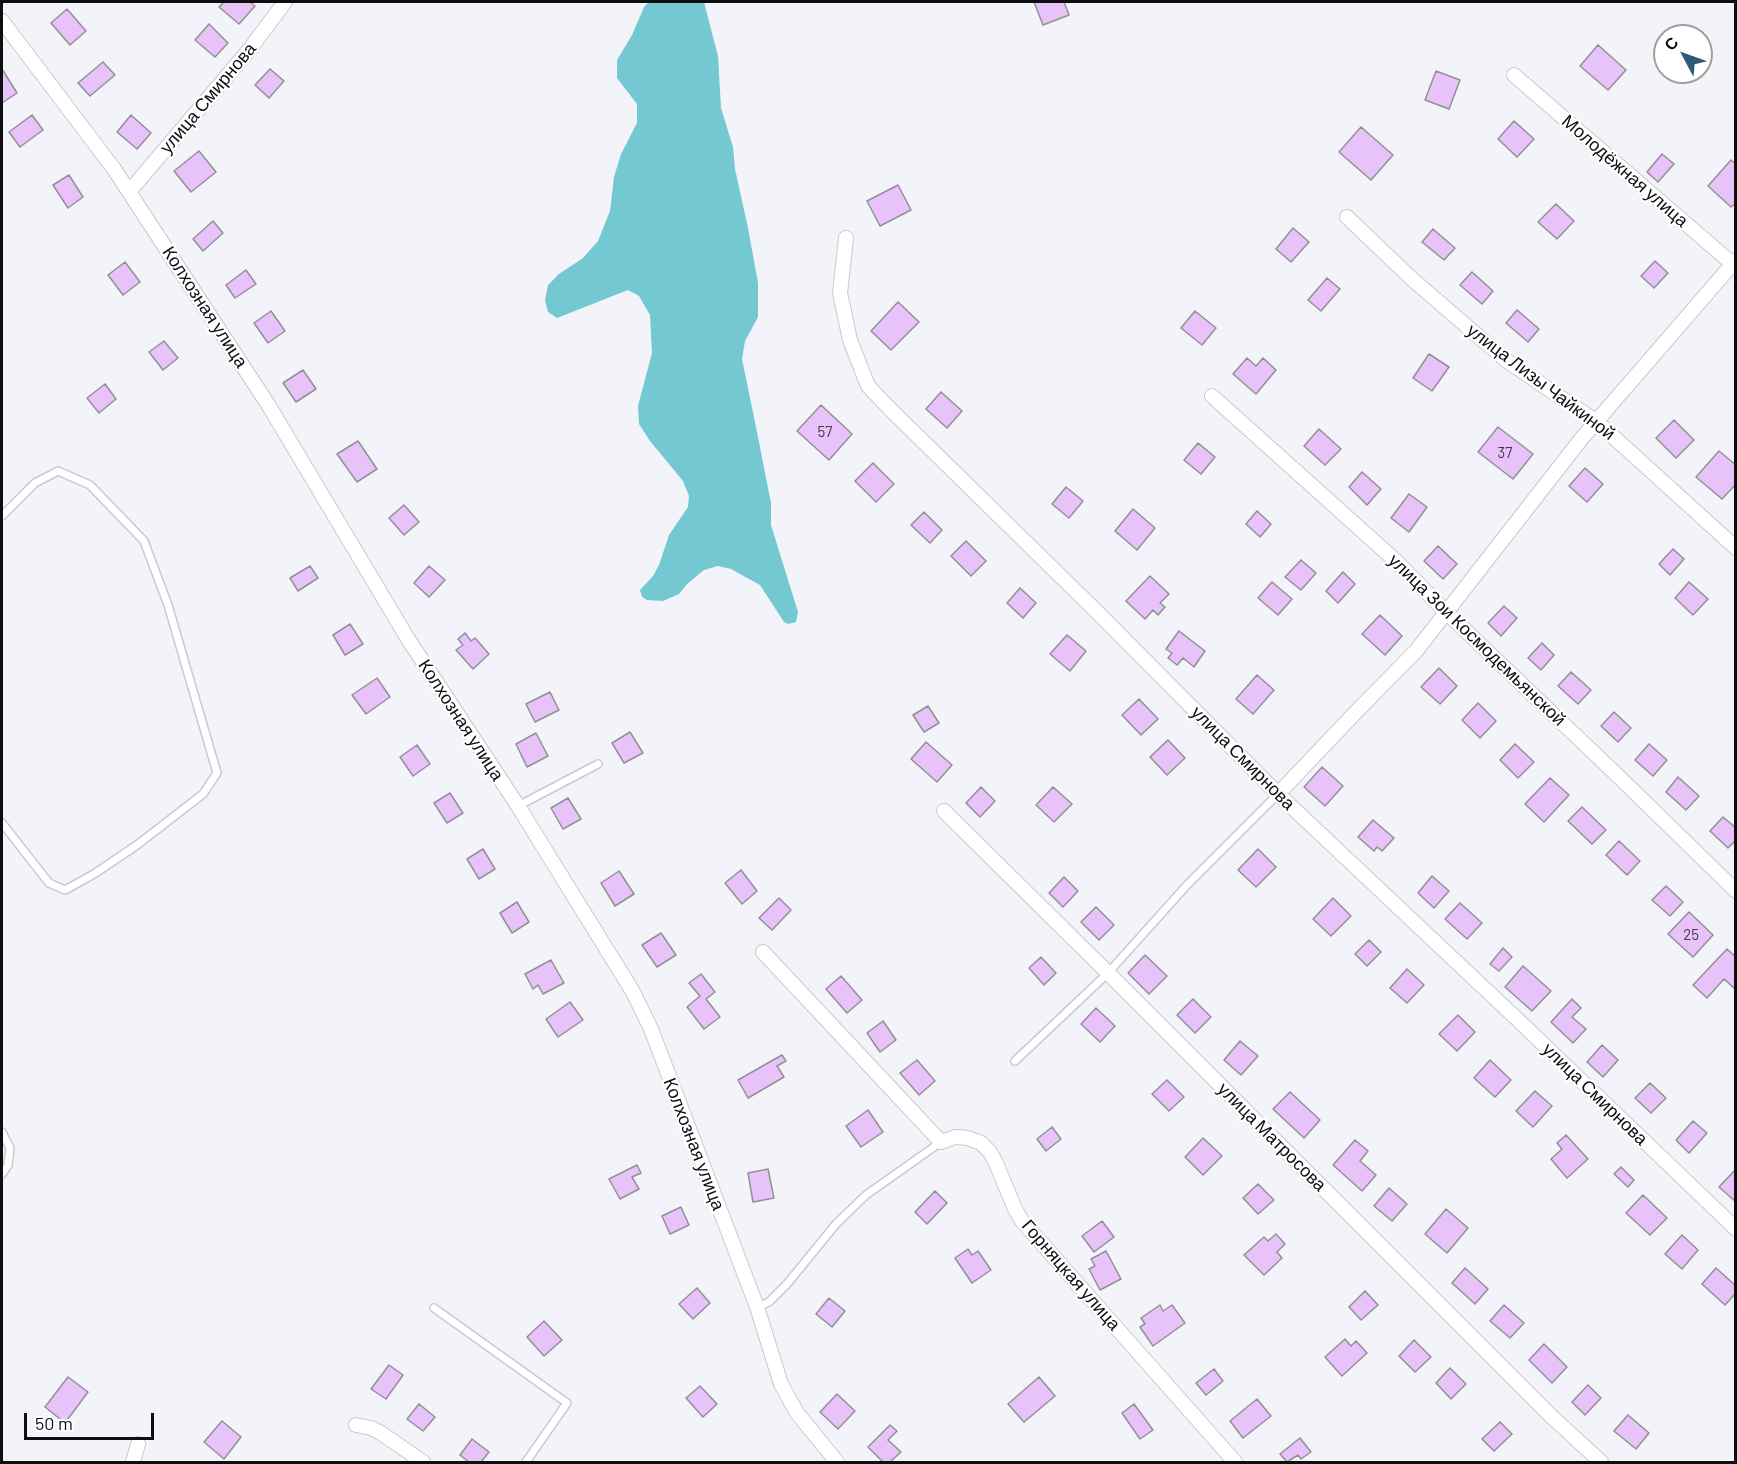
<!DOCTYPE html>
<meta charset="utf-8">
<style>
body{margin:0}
#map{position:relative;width:1737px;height:1464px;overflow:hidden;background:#f3f4fa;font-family:Barlow,sans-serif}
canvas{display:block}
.frame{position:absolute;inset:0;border:3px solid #0d0e10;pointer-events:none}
.north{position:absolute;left:1653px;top:24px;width:60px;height:60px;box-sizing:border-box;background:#fff;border:2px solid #9e9f9f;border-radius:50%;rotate:311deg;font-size:16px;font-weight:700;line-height:24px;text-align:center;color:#0d0e10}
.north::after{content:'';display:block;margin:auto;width:21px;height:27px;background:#2d5a7a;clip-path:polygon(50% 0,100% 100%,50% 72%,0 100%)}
.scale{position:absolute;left:24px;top:1413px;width:130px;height:27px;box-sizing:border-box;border:3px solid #0d0e10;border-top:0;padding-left:8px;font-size:18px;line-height:21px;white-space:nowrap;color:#0d0e10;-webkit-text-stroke:4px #fff;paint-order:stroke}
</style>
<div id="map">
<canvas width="1737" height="1464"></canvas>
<div class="frame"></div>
<div class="north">С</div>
<div class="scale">50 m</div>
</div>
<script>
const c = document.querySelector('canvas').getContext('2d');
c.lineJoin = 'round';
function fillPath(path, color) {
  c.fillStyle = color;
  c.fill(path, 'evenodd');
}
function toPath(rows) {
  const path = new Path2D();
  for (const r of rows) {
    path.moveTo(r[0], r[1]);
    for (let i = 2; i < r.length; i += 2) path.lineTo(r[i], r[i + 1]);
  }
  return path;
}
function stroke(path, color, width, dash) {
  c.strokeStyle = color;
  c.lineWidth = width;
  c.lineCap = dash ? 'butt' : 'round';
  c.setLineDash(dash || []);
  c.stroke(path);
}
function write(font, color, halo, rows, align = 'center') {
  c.font = font + ' Barlow,sans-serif';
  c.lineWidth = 4.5;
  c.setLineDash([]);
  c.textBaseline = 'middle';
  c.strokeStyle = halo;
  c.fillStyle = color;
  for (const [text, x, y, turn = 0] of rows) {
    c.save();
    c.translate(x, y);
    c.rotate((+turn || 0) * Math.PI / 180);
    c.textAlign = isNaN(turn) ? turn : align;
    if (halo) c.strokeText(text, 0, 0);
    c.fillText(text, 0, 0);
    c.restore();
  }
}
const water = toPath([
 [649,2,704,2,718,56,721,108,733,147,735,169,748,228,758,283,758,317,745,341,742,359,756,427,771,503,771,525,798,612,796,622,788,624,784,622,760,585,731,569,718,566,704,570,687,584,679,594,663,601,647,600,642,597,640,590,653,576,659,565,669,535,688,507,689,496,683,481,650,441,639,424,638,406,652,353,650,315,639,296,628,290,557,318,548,312,545,300,548,285,559,274,583,258,598,241,610,211,614,177,621,154,637,123,637,104,617,78,617,60,632,35,644,7]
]);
const building = toPath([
 [224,2,250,2,255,6,239,24,219,7,224,2],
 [1034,2,1064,2,1069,15,1043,25,1034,2],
 [67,9,86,31,70,45,51,23,67,9],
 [209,24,228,43,215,57,195,40,209,24],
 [1598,45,1626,70,1608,90,1580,66,1598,45],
 [103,62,115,75,90,96,78,83,103,62],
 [2,69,17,93,2,103,2,69],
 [270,69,284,81,269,98,255,85,270,69],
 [1436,71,1460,80,1449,109,1425,100,1436,71],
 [32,115,43,130,20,147,9,132,32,115],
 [131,115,151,133,137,149,117,132,131,115],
 [1514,121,1534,139,1517,157,1498,139,1514,121],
 [1361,127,1393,155,1371,180,1339,152,1361,127],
 [199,151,216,172,191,192,174,171,199,151],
 [1662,154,1674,164,1658,182,1647,172,1662,154],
 [1731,160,1736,164,1736,203,1731,207,1708,186,1731,160],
 [69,175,83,197,68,208,53,185,69,175],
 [898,185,911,210,880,226,867,201,898,185],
 [1556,204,1574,221,1557,239,1538,222,1556,204],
 [213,221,223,233,203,251,193,239,213,221],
 [1293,228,1309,242,1291,262,1276,249,1293,228],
 [1433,229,1455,248,1444,260,1422,242,1433,229],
 [1655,261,1668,273,1654,288,1641,276,1655,261],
 [125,262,140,282,123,295,108,275,125,262],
 [246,270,256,284,235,298,226,285,246,270],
 [1472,272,1493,291,1482,304,1460,285,1472,272],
 [1327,278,1340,289,1321,311,1308,300,1327,278],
 [898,302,919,322,891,350,871,331,898,302],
 [1517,310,1539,329,1528,342,1506,323,1517,310],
 [271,311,285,331,268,343,254,323,271,311],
 [1195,311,1216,328,1202,345,1181,328,1195,311],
 [164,341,178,358,163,370,149,352,164,341],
 [1429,354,1449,367,1432,391,1413,378,1429,354],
 [1247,358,1256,366,1263,358,1276,370,1256,394,1233,374,1247,358],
 [303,370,316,389,296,402,283,383,303,370],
 [105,384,116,399,99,413,87,398,105,384],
 [941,392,962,411,947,428,926,409,941,392],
 [821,405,852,434,829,460,797,431,821,405],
 [1674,420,1694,440,1676,458,1656,438,1674,420],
 [1498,427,1533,454,1513,479,1478,452,1498,427],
 [1319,429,1341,449,1325,465,1304,446,1319,429],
 [358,441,377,469,357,482,337,454,358,441],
 [1198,443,1215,457,1201,474,1184,460,1198,443],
 [1719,451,1736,465,1736,484,1722,499,1696,477,1719,451],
 [873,463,894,484,876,502,855,481,873,463],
 [1585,468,1603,484,1587,502,1569,486,1585,468],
 [1362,472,1381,489,1367,505,1349,487,1362,472],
 [1066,487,1083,501,1069,518,1052,504,1066,487],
 [1409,494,1427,507,1409,532,1391,518,1409,494],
 [404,505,419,522,404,535,389,518,404,505],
 [1133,509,1155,528,1137,550,1115,531,1133,509],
 [1257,511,1271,524,1260,537,1246,524,1257,511],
 [924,512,942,530,930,543,911,525,924,512],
 [966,541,986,561,971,576,951,556,966,541],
 [1438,546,1457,564,1443,579,1424,561,1438,546],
 [1673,549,1684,559,1670,575,1659,564,1673,549],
 [1301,560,1316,573,1301,590,1285,577,1301,560],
 [310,566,318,578,298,591,290,578,310,566],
 [429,566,445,580,429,597,414,583,429,566],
 [1343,572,1355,584,1338,603,1326,591,1343,572],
 [1150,576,1169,594,1160,603,1165,607,1158,615,1153,610,1145,619,1126,601,1150,576],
 [1272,582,1292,599,1278,615,1258,598,1272,582],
 [1689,582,1708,599,1693,615,1675,598,1689,582],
 [1020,588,1036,603,1023,618,1007,603,1020,588],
 [1504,606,1517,618,1501,636,1488,623,1504,606],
 [1380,615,1402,636,1385,655,1362,634,1380,615],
 [350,624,363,644,345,655,333,635,350,624],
 [1179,631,1205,651,1194,667,1183,658,1177,665,1168,658,1172,653,1166,649,1179,631],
 [465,633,471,641,475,638,489,654,473,669,456,650,463,645,458,639,465,633],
 [1067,635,1086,651,1070,671,1050,654,1067,635],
 [1542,643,1554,655,1541,670,1528,658,1542,643],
 [1439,668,1457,686,1440,704,1421,687,1439,668],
 [1571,672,1591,690,1578,704,1558,686,1571,672],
 [1257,675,1274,690,1253,714,1236,699,1257,675],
 [377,678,390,697,366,714,352,695,377,678],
 [550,692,559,710,535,722,526,704,550,692],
 [1139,699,1158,719,1141,735,1122,715,1139,699],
 [1478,703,1496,721,1480,738,1462,720,1478,703],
 [928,706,939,723,924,732,913,715,928,706],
 [1614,712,1631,728,1618,742,1601,726,1614,712],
 [630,732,643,753,624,763,612,743,630,732],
 [536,733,548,756,527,767,516,744,536,733],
 [1168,740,1185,758,1167,775,1150,757,1168,740],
 [926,742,952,765,937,782,911,759,926,742],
 [1515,744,1534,762,1518,778,1500,760,1515,744],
 [1649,744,1667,760,1653,776,1635,760,1649,744],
 [417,745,430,764,413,776,400,757,417,745],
 [1322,767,1343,786,1325,806,1304,787,1322,767],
 [1678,777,1699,796,1686,810,1666,792,1678,777],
 [1550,778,1569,795,1544,822,1525,804,1550,778],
 [981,787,995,801,980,817,966,803,981,787],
 [1053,787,1072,804,1054,822,1036,805,1053,787],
 [450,793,463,813,447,823,434,803,450,793],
 [568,798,581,819,563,829,551,808,568,798],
 [1582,807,1606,830,1592,844,1568,821,1582,807],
 [1723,817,1736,828,1736,840,1728,848,1710,831,1723,817],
 [1373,820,1394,838,1382,851,1377,847,1374,851,1358,837,1373,820],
 [1619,841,1640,861,1627,875,1606,855,1619,841],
 [483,849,495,869,479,879,467,859,483,849],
 [1258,849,1276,867,1256,887,1238,870,1258,849],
 [741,870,757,891,742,904,725,883,741,870],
 [619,871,634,894,615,906,601,883,619,871],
 [1432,876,1449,891,1434,908,1418,893,1432,876],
 [1064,877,1078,891,1063,907,1049,893,1064,877],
 [1666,886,1683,902,1670,916,1652,900,1666,886],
 [779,898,791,910,772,930,759,918,779,898],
 [1333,898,1351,916,1331,936,1313,919,1333,898],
 [517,902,529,922,512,933,500,913,517,902],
 [1460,903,1482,923,1467,939,1445,919,1460,903],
 [1096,907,1114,925,1099,940,1081,922,1096,907],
 [1689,912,1713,935,1693,957,1668,934,1689,912],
 [661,933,676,955,657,967,642,945,661,933],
 [1369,940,1381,952,1367,966,1355,954,1369,940],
 [1503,948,1512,957,1499,971,1490,964,1503,948],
 [1727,949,1736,957,1736,988,1735,989,1724,979,1707,998,1693,985,1727,949],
 [1145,955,1167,976,1149,994,1128,973,1145,955],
 [1041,957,1056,973,1044,985,1029,968,1041,957],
 [551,960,564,983,543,994,538,985,533,989,525,974,551,960],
 [1523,966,1551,991,1532,1011,1505,987,1523,966],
 [1407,969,1424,985,1407,1003,1390,988,1407,969],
 [701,974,715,992,706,999,720,1017,704,1029,687,1007,700,996,689,983,701,974],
 [841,976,862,1000,847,1013,826,989,841,976],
 [1193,999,1211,1017,1195,1033,1177,1015,1193,999],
 [1572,999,1581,1008,1572,1017,1586,1029,1573,1043,1551,1022,1572,999],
 [570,1002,583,1020,558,1037,546,1019,570,1002],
 [1096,1008,1115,1026,1100,1042,1081,1024,1096,1008],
 [1458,1015,1475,1032,1457,1051,1439,1034,1458,1015],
 [883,1021,896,1040,880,1052,867,1033,883,1021],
 [1240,1041,1258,1056,1241,1075,1224,1060,1240,1041],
 [1602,1045,1618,1060,1603,1077,1587,1062,1602,1045],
 [782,1055,786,1061,777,1066,784,1077,748,1098,738,1080,782,1055],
 [917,1060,935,1081,919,1095,900,1073,917,1060],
 [1490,1060,1511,1080,1495,1097,1474,1078,1490,1060],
 [1167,1080,1184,1097,1169,1111,1152,1094,1167,1080],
 [1650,1083,1666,1098,1651,1113,1635,1098,1650,1083],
 [1535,1091,1552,1106,1533,1127,1516,1111,1535,1091],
 [1290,1092,1320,1120,1304,1138,1273,1109,1290,1092],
 [868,1110,883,1132,861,1147,846,1126,868,1110],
 [1693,1121,1707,1133,1689,1153,1676,1140,1693,1121],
 [1052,1127,1061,1139,1046,1151,1037,1139,1052,1127],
 [1566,1135,1588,1159,1567,1178,1551,1159,1562,1149,1557,1143,1566,1135],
 [1203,1138,1222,1156,1203,1175,1185,1157,1203,1138],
 [1355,1140,1368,1151,1360,1161,1376,1175,1362,1191,1333,1165,1355,1140],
 [637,1165,641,1173,632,1177,639,1189,620,1199,609,1179,637,1165],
 [1621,1167,1634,1180,1628,1187,1614,1174,1621,1167],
 [768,1169,774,1198,753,1202,748,1173,768,1169],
 [1736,1169,1736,1202,1719,1187,1736,1169],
 [1258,1184,1274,1200,1258,1214,1243,1198,1258,1184],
 [1389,1188,1407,1204,1392,1221,1374,1206,1389,1188],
 [935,1191,947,1203,927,1224,915,1212,935,1191],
 [1643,1195,1667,1218,1650,1235,1626,1213,1643,1195],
 [681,1207,689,1225,670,1234,662,1216,681,1207],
 [1446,1209,1468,1228,1447,1253,1425,1234,1446,1209],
 [1102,1221,1114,1237,1094,1252,1082,1236,1102,1221],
 [1276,1234,1285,1244,1277,1252,1282,1258,1264,1275,1244,1255,1264,1237,1268,1241,1276,1234],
 [1682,1235,1698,1250,1682,1269,1665,1254,1682,1235],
 [968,1249,972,1255,978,1251,991,1270,972,1283,955,1258,968,1249],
 [1106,1251,1121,1279,1100,1290,1089,1269,1095,1266,1091,1259,1106,1251],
 [1465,1268,1488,1289,1475,1304,1452,1283,1465,1268],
 [1716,1268,1736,1286,1736,1293,1725,1305,1702,1284,1716,1268],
 [697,1288,710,1303,693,1319,679,1304,697,1288],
 [1365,1291,1378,1305,1361,1320,1349,1307,1365,1291],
 [829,1298,845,1311,832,1327,816,1314,829,1298],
 [1160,1305,1163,1311,1172,1305,1185,1323,1153,1346,1140,1327,1145,1324,1141,1318,1160,1305],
 [1504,1305,1524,1323,1510,1338,1490,1321,1504,1305],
 [544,1321,562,1340,544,1356,527,1337,544,1321],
 [1345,1339,1351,1346,1356,1341,1367,1353,1342,1376,1325,1357,1345,1339],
 [1414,1340,1431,1357,1415,1372,1399,1356,1414,1340],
 [1544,1344,1567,1367,1552,1383,1529,1360,1544,1344],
 [389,1365,403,1375,386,1399,371,1389,389,1365],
 [1450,1368,1466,1384,1451,1399,1436,1383,1450,1368],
 [1214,1369,1223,1381,1206,1395,1196,1383,1214,1369],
 [68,1377,88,1392,65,1423,45,1407,68,1377],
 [1039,1377,1055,1396,1024,1422,1008,1404,1039,1377],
 [1588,1385,1601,1398,1585,1415,1572,1402,1588,1385],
 [700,1386,717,1404,703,1417,686,1398,700,1386],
 [837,1394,855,1411,838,1429,820,1412,837,1394],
 [1257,1399,1271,1416,1243,1438,1230,1421,1257,1399],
 [419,1404,435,1417,423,1431,407,1419,419,1404],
 [1134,1404,1153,1430,1140,1439,1122,1413,1134,1404],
 [1628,1415,1649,1433,1636,1449,1614,1431,1628,1415],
 [222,1421,241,1437,224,1459,204,1442,222,1421],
 [1500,1422,1512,1434,1494,1451,1482,1439,1500,1422],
 [890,1425,897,1431,888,1440,901,1452,890,1462,883,1462,868,1447,890,1425],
 [1300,1438,1311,1452,1301,1459,1298,1455,1287,1462,1280,1454,1300,1438],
 [472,1439,489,1452,481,1462,469,1462,460,1455,472,1439]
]);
const service = toPath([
 [2,516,35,483,58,471,90,485,144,541,168,605,217,773,203,794,137,845,94,874,65,890,49,883,2,823],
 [518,806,598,764],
 [1015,1061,1108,973,1187,885,1278,794],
 [2,1132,10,1148,8,1165,2,1174],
 [757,1307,769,1302,787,1284,836,1224,866,1195,941,1142],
 [434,1308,567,1403,526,1462]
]);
const minor = toPath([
 [2,21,114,169,269,406,408,639,518,806,633,992,651,1029,757,1307,781,1384,797,1413,837,1462],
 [1514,75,1736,267],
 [129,192,249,50,285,2],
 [1347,217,1412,279,1507,361,1597,422,1736,548],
 [846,238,840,293,850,340,868,386,890,409,1096,611,1278,794,1518,1020,1736,1229],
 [1212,396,1397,562,1447,613,1617,775,1736,891],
 [1278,794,1355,713,1416,651,1582,438,1736,260],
 [944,811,1108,973,1551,1416,1601,1462],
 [763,952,941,1142,955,1137,968,1138,981,1143,990,1152,996,1163,1015,1209,1022,1221,1235,1462],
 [356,1425,371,1428,381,1433,423,1462],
 [133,1462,138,1444]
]);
const numberNames = [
 ["57",825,432],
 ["37",1505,453],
 ["25",1691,935]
];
const streetNames = [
 ["улица Смирнова",208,98,-50],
 ["Молодёжная улица",1625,171,41],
 ["Колхозная улица",205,307,57],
 ["улица Лизы Чайкиной",1541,382,37],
 ["улица Зои Космодемьянской",1477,640,44],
 ["Колхозная улица",461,720,57],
 ["улица Смирнова",1243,758,45],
 ["улица Смирнова",1595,1094,44],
 ["улица Матросова",1272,1137,45],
 ["Колхозная улица",694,1144,69],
 ["Горняцкая улица",1071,1275,49]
];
fillPath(water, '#73c8d1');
fillPath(building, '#e8c3f9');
stroke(building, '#939095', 1.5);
stroke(service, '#c8cacf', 10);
stroke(minor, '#c8cacf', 16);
stroke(service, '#fff', 7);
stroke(minor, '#fff', 14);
write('15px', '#443b4a', null, numberNames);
write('18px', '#0d0e10', '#fff', streetNames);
</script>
